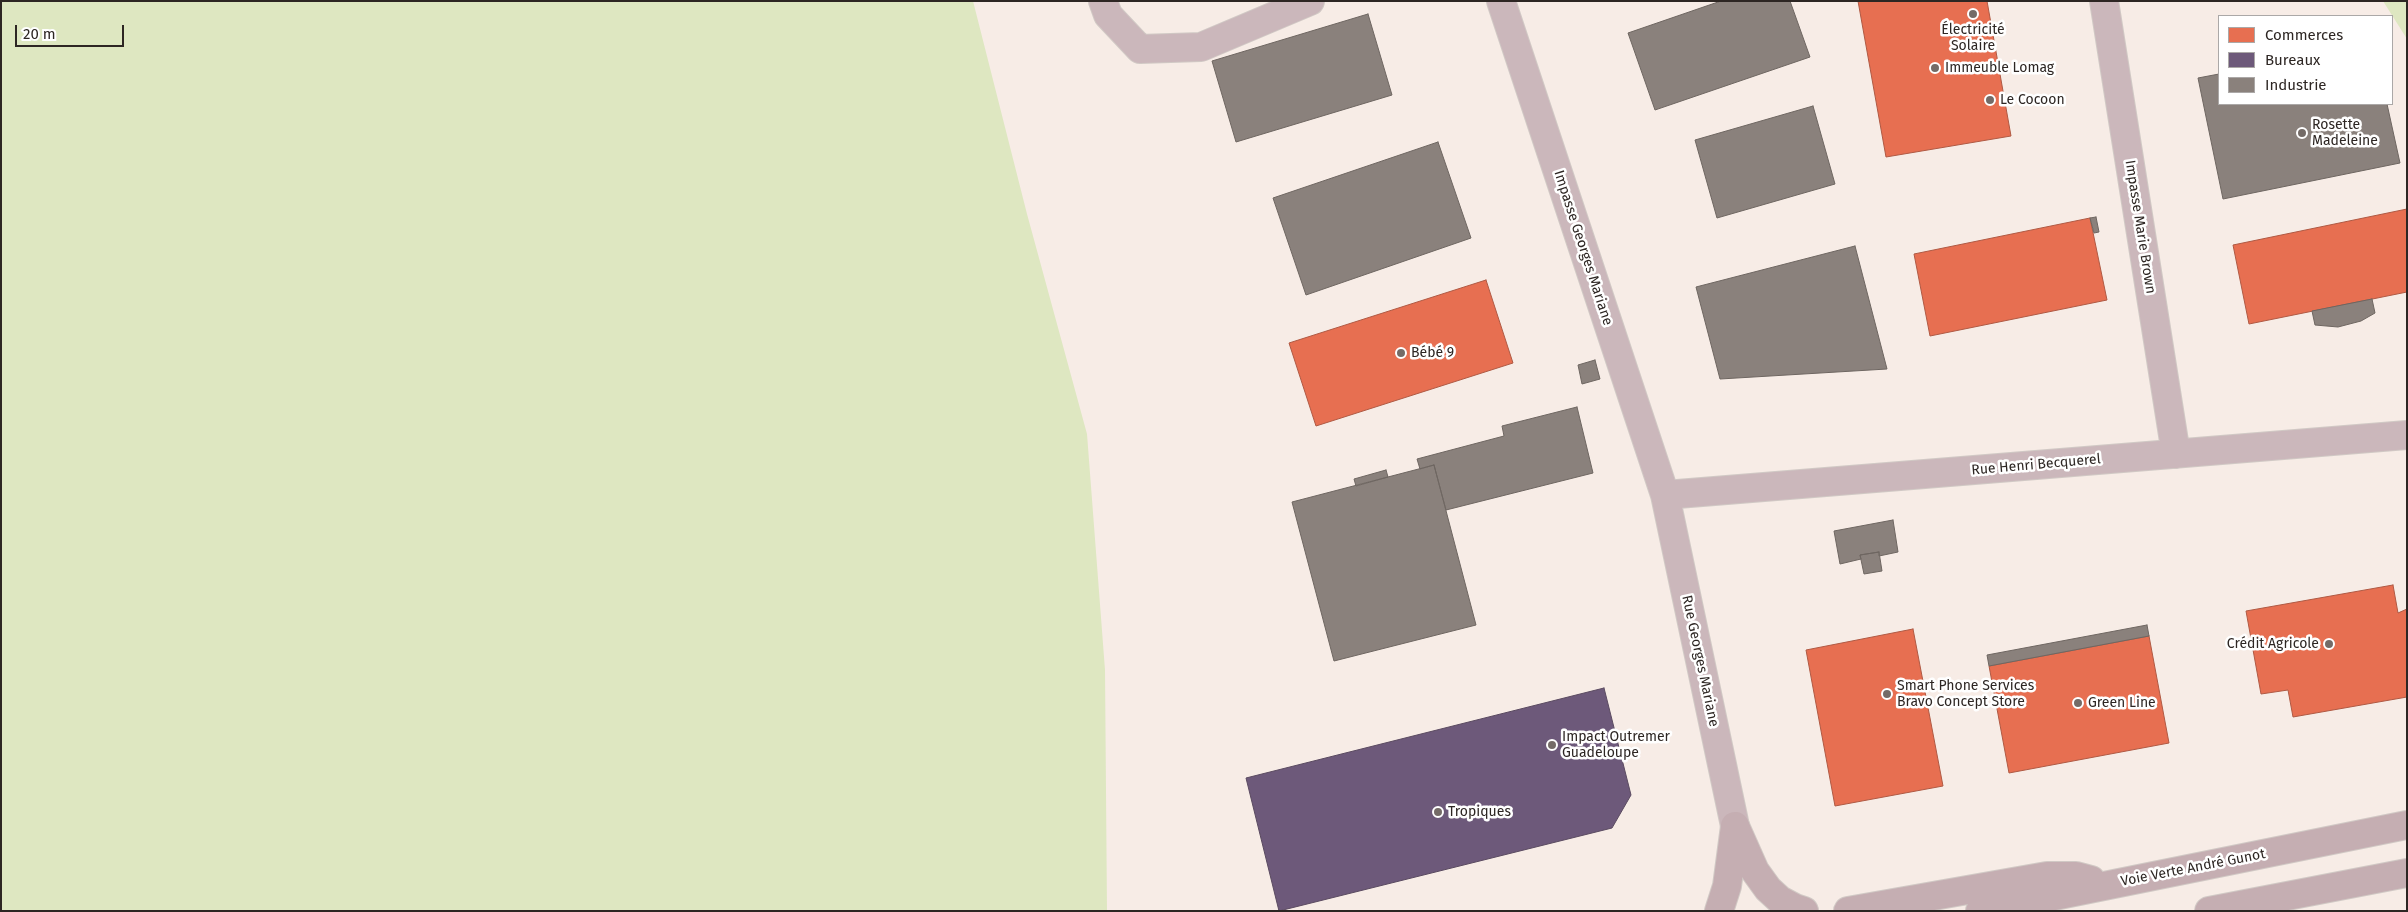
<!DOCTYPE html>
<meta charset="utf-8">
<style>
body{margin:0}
#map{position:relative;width:2408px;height:912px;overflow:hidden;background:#f7ece6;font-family:"Fira Sans",sans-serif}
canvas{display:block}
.frame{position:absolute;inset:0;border:2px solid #2d2623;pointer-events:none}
.legend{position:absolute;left:2218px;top:15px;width:175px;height:90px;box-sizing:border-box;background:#fff;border:1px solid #aba8a7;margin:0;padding:6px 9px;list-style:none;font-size:15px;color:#2d2623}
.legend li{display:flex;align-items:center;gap:10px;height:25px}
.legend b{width:25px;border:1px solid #aba8a7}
.scale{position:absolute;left:15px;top:25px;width:109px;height:22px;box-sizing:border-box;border:2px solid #2d2623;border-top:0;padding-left:6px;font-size:15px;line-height:18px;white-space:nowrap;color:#2d2623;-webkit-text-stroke:4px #fff;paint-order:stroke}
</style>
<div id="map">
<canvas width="2408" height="912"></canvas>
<div class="frame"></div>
<ul class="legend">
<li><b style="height:14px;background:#e76f51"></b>Commerces</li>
<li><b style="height:14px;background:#6d597a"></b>Bureaux</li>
<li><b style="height:14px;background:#8a817c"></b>Industrie</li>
</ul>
<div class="scale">20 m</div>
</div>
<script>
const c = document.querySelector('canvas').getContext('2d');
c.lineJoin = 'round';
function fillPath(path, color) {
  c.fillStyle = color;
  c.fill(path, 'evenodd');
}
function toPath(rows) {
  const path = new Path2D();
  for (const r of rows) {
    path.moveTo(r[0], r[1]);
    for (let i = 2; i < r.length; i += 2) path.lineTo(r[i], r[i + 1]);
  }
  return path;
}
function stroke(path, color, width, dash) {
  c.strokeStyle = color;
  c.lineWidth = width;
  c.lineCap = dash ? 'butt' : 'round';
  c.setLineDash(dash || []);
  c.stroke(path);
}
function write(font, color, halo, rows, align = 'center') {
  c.font = font + ' "Fira Sans",sans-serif';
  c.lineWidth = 5;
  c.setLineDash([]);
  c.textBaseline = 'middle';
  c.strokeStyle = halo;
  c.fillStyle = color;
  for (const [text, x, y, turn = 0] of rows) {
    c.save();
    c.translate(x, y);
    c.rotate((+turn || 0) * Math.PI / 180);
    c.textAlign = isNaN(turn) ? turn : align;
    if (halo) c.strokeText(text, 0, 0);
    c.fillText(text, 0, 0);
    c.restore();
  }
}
const green = toPath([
 [1,1,973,1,1027,214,1087,434,1105,670,1107,911,1,911],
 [2383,1,2407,1,2407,39]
]);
const shops = toPath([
 [1858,1,1987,1,2011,136,1886,157,1858,1],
 [2407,209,2407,292,2249,324,2233,245,2407,209],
 [2090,218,2107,300,1930,336,1914,254,2090,218],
 [1486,280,1513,363,1316,426,1289,343,1486,280],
 [2393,585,2398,613,2407,609,2407,697,2293,717,2288,690,2261,694,2246,611,2393,585],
 [1913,629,1943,786,1835,806,1806,650,1913,629],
 [2149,636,2169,743,2009,773,1989,666,2149,636]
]);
const offices = toPath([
 [1604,688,1631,795,1612,828,1279,911,1246,778,1604,688]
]);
const industry = toPath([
 [1721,1,1790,1,1810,57,1655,110,1628,33,1721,1],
 [1368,14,1392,95,1236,142,1212,61,1368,14],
 [2219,74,2219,104,2387,104,2400,163,2223,199,2198,78,2219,74],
 [1813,106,1835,184,1717,218,1695,140,1813,106],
 [1438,142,1471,238,1306,295,1273,198,1438,142],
 [2096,217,2099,232,2094,233,2090,218,2096,217],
 [1855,246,1887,369,1720,379,1696,287,1855,246],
 [2372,299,2375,313,2361,321,2338,327,2315,325,2312,311,2372,299],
 [1595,360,1600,379,1582,384,1578,365,1595,360],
 [1577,407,1593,473,1446,510,1434,465,1420,469,1417,459,1504,436,1502,426,1577,407],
 [1434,465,1476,625,1334,661,1292,502,1434,465],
 [1386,470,1388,477,1356,486,1354,479,1386,470],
 [1893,520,1898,552,1879,556,1879,552,1860,555,1861,559,1840,564,1834,531,1893,520],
 [1879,552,1882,571,1864,574,1860,555,1879,552],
 [2147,625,2149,636,1989,666,1987,655,2147,625]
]);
const minor = toPath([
 [1103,1,1108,15,1140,49,1201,47,1310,1],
 [1501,1,1665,495,1735,826],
 [2104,1,2176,454],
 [1665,495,2407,435]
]);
const major = toPath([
 [1735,826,1755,871,1768,889,1780,900,1795,908,1804,911],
 [1719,911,1727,886,1735,826],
 [1848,911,2047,876,2076,876,2091,880],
 [1980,911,2407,825],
 [2209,911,2407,873]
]);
const markers = [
 [1973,14,5,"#746b67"],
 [1935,68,5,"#746b67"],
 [1990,100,5,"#746b67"],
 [2302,133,5,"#746b67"],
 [1401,353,5,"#746b67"],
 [2329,644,5,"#746b67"],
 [1887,694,5,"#746b67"],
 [2078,703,5,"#746b67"],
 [1552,745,5,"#746b67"],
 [1438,812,5,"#746b67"]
];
const poiNames = [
 ["Électricité",1973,30,"center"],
 ["Solaire",1973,46,"center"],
 ["Immeuble Lomag",1945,68],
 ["Le Cocoon",2000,100],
 ["Rosette",2312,125],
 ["Madeleine",2312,141],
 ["Bébé 9",1411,353],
 ["Crédit Agricole",2319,644,"right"],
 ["Smart Phone Services",1897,686],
 ["Bravo Concept Store",1897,702],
 ["Green Line",2088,703],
 ["Impact Outremer",1562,737],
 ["Guadeloupe",1562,753],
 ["Tropiques",1448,812]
];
const streetNames = [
 ["Impasse Marie Brown",2140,227,81],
 ["Impasse Georges Mariane",1583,248,72],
 ["Rue Henri Becquerel",2036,465,-5],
 ["Rue Georges Mariane",1700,661,78],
 ["Voie Verte André Gunot",2193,868,-11]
];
fillPath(green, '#dee7c1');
fillPath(shops, '#e76f51');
stroke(shops, '#af5943', 1);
fillPath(offices, '#6d597a');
stroke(offices, '#5a4a60', 1);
fillPath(industry, '#8a817c');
stroke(industry, '#6e6661', 1);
stroke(minor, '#d1c9c5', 30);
stroke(major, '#d1c9c5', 30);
stroke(minor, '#cbb7bb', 28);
stroke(major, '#c5aeb2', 28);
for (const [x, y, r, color] of markers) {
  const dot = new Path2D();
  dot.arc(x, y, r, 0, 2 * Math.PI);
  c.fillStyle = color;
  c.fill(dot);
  stroke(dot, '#fff', 2);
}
write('14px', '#2d2623', '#fff', poiNames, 'left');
write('14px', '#2d2623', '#fff', streetNames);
</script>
